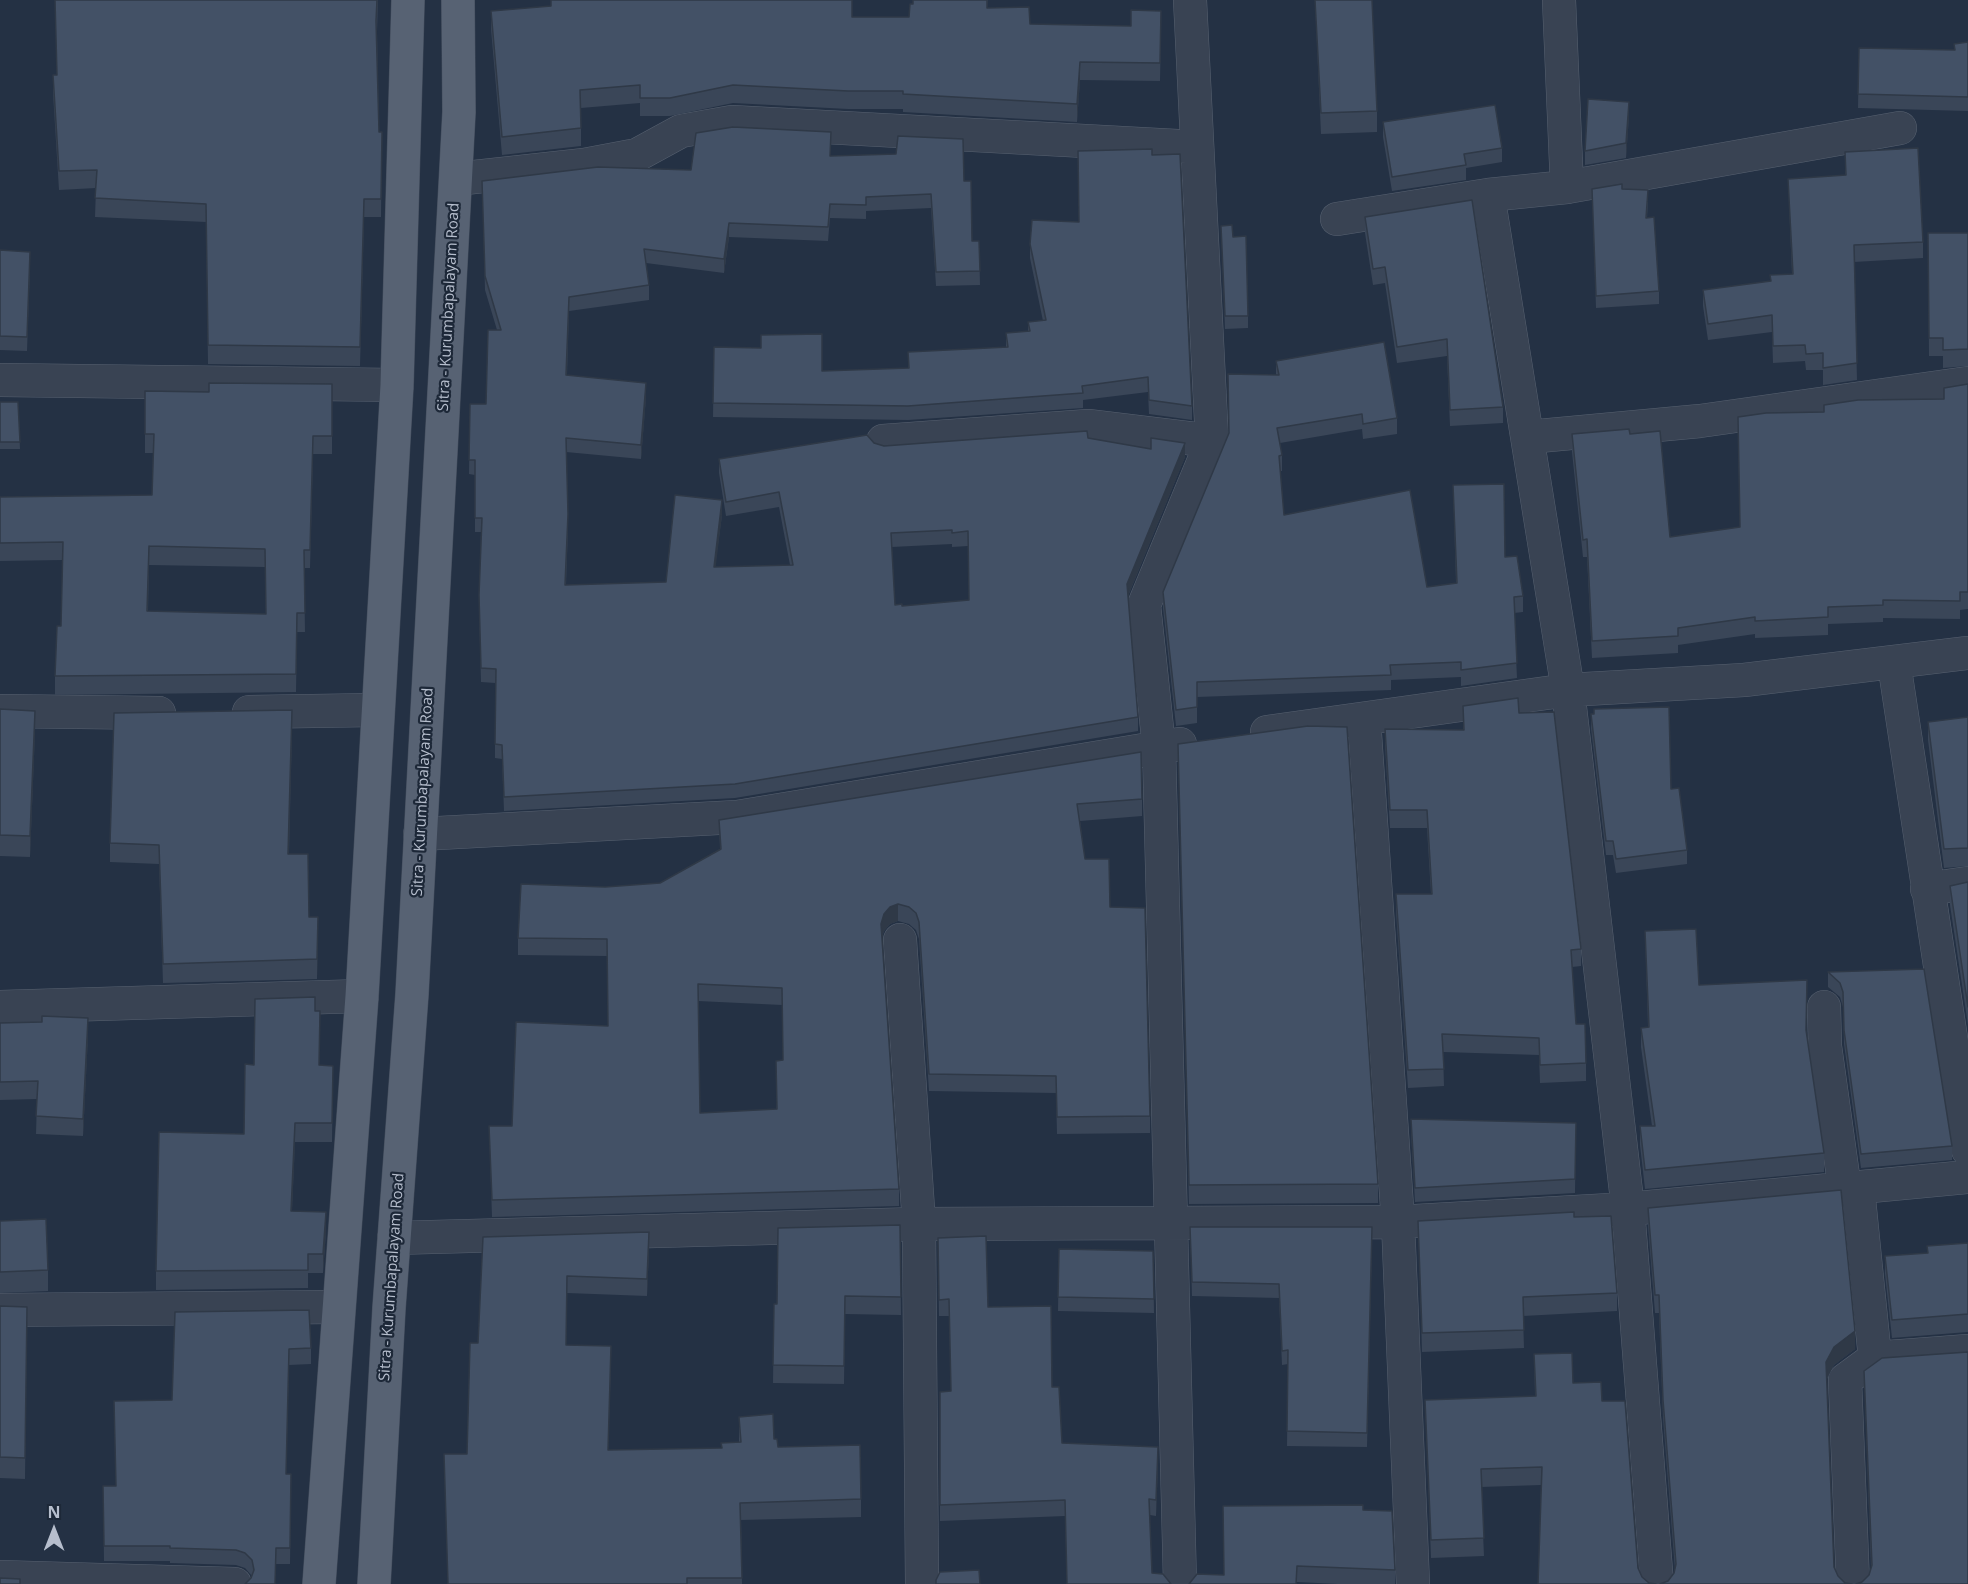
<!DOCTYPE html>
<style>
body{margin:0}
#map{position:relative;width:1968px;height:1584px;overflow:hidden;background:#243144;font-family:"Open Sans",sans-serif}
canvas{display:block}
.north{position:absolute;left:24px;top:1500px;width:60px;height:60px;-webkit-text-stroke:4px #1d2838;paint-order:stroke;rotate:0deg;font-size:16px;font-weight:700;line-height:24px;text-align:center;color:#b6becd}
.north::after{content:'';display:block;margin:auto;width:21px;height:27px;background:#b6becd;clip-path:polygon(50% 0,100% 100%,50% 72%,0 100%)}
</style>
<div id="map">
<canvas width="1968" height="1584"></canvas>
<div class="north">N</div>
</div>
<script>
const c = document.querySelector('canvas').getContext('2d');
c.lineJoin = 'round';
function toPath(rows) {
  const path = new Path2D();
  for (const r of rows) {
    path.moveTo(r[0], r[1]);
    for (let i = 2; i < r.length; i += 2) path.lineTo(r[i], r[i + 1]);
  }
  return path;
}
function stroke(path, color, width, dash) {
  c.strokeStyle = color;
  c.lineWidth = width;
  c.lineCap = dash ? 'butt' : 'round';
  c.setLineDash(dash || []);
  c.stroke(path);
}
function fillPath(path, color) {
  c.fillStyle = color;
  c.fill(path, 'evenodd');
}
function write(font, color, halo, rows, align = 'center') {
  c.font = font + ' "Open Sans",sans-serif';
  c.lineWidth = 4.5;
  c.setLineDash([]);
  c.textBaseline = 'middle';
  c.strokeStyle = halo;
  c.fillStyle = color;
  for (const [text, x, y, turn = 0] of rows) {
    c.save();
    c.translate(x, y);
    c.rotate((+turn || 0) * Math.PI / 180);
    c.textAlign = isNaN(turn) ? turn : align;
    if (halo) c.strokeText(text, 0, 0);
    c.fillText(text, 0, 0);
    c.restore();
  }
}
const minor = toPath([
 [1559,0,1567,187,1488,195,1568,690,1628,1209,1657,1584],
 [456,179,584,165,637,155,681,131,732,122,1196,147],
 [1567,187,1900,128],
 [1337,219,1488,195],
 [0,380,397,385],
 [1528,437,1700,421,1968,383],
 [883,441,1088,426,1212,441],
 [1894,663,1968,1150],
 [0,711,159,713],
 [249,712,376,710],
 [1364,719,1398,1222,1413,1584],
 [1267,732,1568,690,1744,680,1968,653],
 [420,834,737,817,1180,744],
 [1927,889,1968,883],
 [900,940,919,1224,922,1584],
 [0,1007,362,996],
 [1824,1007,1825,1046,1845,1190],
 [394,1238,919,1224,1398,1222,1628,1209,1968,1177],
 [0,1310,337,1307],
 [1875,1358,1968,1351],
 [0,1577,235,1584],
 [1180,1584,1159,747,1144,605,1212,441,1190,0],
 [1853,1584,1845,1380,1875,1358,1858,1189]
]);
const major = toPath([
 [319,1584,362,996,397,385,408,0],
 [374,1584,389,1308,412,994,459,112,458,0]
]);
const wall = toPath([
 [55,0,378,0,377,32,379,132,382,132,381,217,364,217,360,366,208,364,206,222,95,217,96,188,59,190,53,93,53,75,57,75],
 [913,0,988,0,987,8,1030,24,1161,29,1160,81,1080,80,1077,122,903,112,903,109,848,109,733,103,670,116,640,116,640,103,581,108,581,146,502,155,491,29,491,11,852,17,909,17,913,4],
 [1315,0,1372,0,1377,111,1377,132,1321,134],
 [1968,42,1968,111,1858,108,1859,48,1954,50,1954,44],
 [1629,116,1626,158,1585,165,1585,151],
 [1383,122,1502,148,1502,162,1466,168,1466,180,1392,191,1383,137],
 [1845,152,1923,242,1923,258,1854,262,1857,380,1823,385,1823,370,1806,370,1805,361,1773,363,1772,332,1708,340,1703,306,1703,290,1770,281,1792,274,1788,179,1845,175],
 [1152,155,1192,406,1192,420,1149,414,1148,392,1083,400,1083,408,908,420,713,417,714,347,822,371,908,368,908,352,1006,348,1006,333,1028,331,1028,322,1043,321,1030,258,1030,244,1079,222],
 [830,156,964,181,972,241,979,241,980,285,936,286,931,208,866,211,866,219,830,218,828,241,729,237,724,273,646,263,649,285,649,300,569,311,567,375,646,397,641,459,566,452,568,528,566,585,666,582,722,515,715,567,790,565,779,507,726,516,719,473,719,459,874,443,884,446,1088,438,1151,449,1151,438,1185,457,1128,596,1138,717,1138,731,735,798,504,811,502,759,495,758,495,683,481,682,479,609,481,532,475,532,475,475,469,474,470,404,486,404,497,330,485,290,482,181,691,170],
 [952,544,952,547,968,546,969,600,902,606,895,605,892,547],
 [1592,189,1622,189,1648,202,1647,218,1659,291,1659,304,1596,308],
 [1365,217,1503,407,1503,423,1450,426,1447,356,1397,363,1385,283,1373,285,1365,233],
 [1221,226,1233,237,1248,316,1248,328,1225,329],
 [1928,233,1968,233,1968,366,1943,368,1943,356,1929,356],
 [0,250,30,266,27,351,0,350],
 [1276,361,1397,418,1397,434,1363,439,1362,429,1280,443,1282,455,1282,471,1280,471,1284,515,1427,587,1456,583,1453,485,1505,557,1523,596,1523,612,1514,613,1517,678,1461,686,1461,677,1391,680,1391,690,1197,697,1197,723,1176,726,1163,608,1163,592,1276,375],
 [332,384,332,454,313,454,310,568,304,568,305,632,297,632,296,692,55,695,55,676,61,626,63,560,0,561,0,497,152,495,153,453,145,453,145,391,209,392],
 [149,565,265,567,266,614,148,611],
 [1968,384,1968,609,1960,610,1960,619,1883,618,1883,622,1828,624,1828,635,1755,638,1755,634,1678,645,1678,653,1592,658,1587,557,1583,557,1572,452,1572,434,1630,434,1670,537,1740,527,1738,435,1824,412,1944,399],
 [0,402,18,402,20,449,0,449],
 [1463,706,1519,713,1581,949,1581,966,1572,967,1576,1024,1586,1063,1586,1081,1540,1083,1539,1055,1443,1052,1444,1086,1408,1088,1396,912,1396,894,1431,894,1427,828,1390,828,1385,746,1385,729,1463,730],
 [0,709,35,732,30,857,0,856],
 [1591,714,1671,789,1687,850,1687,864,1616,873,1613,855,1606,855,1591,728],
 [1968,717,1968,866,1944,868,1928,740,1928,722],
 [292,730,289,854,309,917,318,936,317,979,163,983,159,864,110,862,110,843],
 [1178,744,1378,1184,1378,1203,1189,1204],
 [1142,799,1142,816,1080,821,1085,859,1110,907,1150,1116,1150,1133,1057,1134,1056,1093,929,1091,919,939,916,930,909,924,898,921,890,924,884,931,882,937,899,1189,899,1206,492,1217,489,1126,512,1126,608,1026,607,956,518,955,518,938,605,887,660,883,720,849,719,820],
 [698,1001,782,1005,783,1060,776,1109,700,1113],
 [1968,882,1968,1025,1950,905,1950,886],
 [1645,931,1699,985,1807,1032,1824,1153,1824,1172,1645,1189,1640,1145,1640,1126,1652,1126,1641,1047,1641,1028,1648,1027],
 [1924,969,1952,1146,1952,1160,1861,1168,1844,1044,1843,1007,1840,997,1828,987,1828,972],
 [315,1011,320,1030,319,1065,333,1066,332,1142,295,1142,292,1211,326,1231,323,1273,308,1273,308,1288,156,1290,156,1271,244,1134,254,1065],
 [0,1023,88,1036,83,1136,36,1134,37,1099,0,1100],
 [1411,1119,1576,1123,1575,1193,1415,1202,1411,1133],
 [1648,1208,1855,1349,1834,1365,1827,1379,1834,1567,1838,1576,1845,1583,1668,1581,1674,1573,1675,1570,1663,1418,1659,1313,1655,1313,1648,1226],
 [1574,1217,1617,1293,1617,1311,1523,1316,1524,1348,1422,1352,1418,1221],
 [0,1221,48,1270,48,1291,0,1293],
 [900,1225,901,1315,845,1314,844,1384,773,1383,774,1304,777,1304],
 [1190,1227,1372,1241,1367,1447,1287,1446,1288,1364,1282,1365,1279,1298,1192,1296],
 [483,1237,649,1250,647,1296,567,1293,566,1345,611,1364,608,1450,721,1448,739,1442,739,1417,774,1439,778,1447,861,1499,861,1517,741,1520,742,1584,448,1584,444,1454,467,1454,478,1343],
 [938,1238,988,1307,1052,1387,1062,1443,1158,1463,1156,1516,1150,1515,1067,1584,1065,1516,940,1521,940,1392,951,1391,949,1316,939,1316],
 [1968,1243,1968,1332,1892,1338,1885,1274,1885,1256,1927,1253,1927,1246],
 [1059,1249,1153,1251,1154,1313,1058,1311],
 [0,1306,27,1307,25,1479,0,1478],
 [175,1312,311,1348,311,1364,289,1365,286,1474,291,1490,290,1564,276,1564,251,1578,252,1576,245,1568,236,1565,170,1563,170,1561,104,1561,103,1486,116,1486,172,1400],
 [1572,1353,1538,1584,1541,1485,1481,1487,1484,1556,1431,1558,1425,1400,1535,1396,1534,1354],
 [1864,1371,1968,1584,1862,1582,1869,1575,1871,1568],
 [1363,1510,1395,1570,1395,1584,1338,1584,1297,1582,1224,1575]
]);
const shadedWall = toPath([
 [1080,62,1080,80,1077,122,1077,104],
 [1629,102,1629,116,1626,158,1626,143],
 [729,223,729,237,724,273,724,259],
 [646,383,646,397,641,459,641,445],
 [1185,443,1185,457,1127,598,1127,584],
 [722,500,722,515,714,581,714,567],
 [292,710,292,730,288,874,288,854],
 [35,711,35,732,30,857,30,836],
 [898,904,898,921,890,924,884,931,881,941,881,924,884,914,890,907],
 [318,917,318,936,317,979,317,959],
 [88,1018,88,1036,83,1136,83,1119],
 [295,1123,295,1142,291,1230,291,1211],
 [326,1212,326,1231,323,1273,323,1254],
 [649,1232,649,1250,647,1296,647,1279],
 [1855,1331,1855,1349,1834,1365,1826,1380,1826,1362,1834,1347],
 [1158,1447,1158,1463,1156,1516,1156,1500]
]);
const building = toPath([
 [55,0,377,0,376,21,379,132,382,132,381,199,364,199,360,347,208,345,206,204,95,198,97,170,59,171,53,75,57,75,55,0],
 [551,0,852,0,852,17,909,17,910,4,913,4,913,0,987,0,987,8,1029,7,1030,24,1131,26,1131,10,1161,11,1160,63,1080,62,1077,104,903,94,903,91,848,91,733,85,670,98,640,98,640,85,580,90,581,128,502,137,491,11,551,6,551,0],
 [1315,0,1372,0,1377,111,1321,113,1315,0],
 [1968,42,1968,97,1858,94,1859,48,1955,50,1954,44,1968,42],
 [1588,99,1629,102,1626,143,1585,151,1588,99],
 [1495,105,1502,148,1464,154,1466,165,1392,177,1383,122,1495,105],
 [733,127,831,132,830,156,896,154,898,136,963,139,964,181,971,181,972,241,979,241,980,271,936,272,931,194,866,197,866,205,830,204,828,227,729,223,724,259,644,249,649,285,569,297,566,375,646,383,641,445,566,438,568,514,565,585,666,582,675,495,722,500,714,567,793,565,779,492,726,502,719,459,867,435,874,443,884,446,1087,431,1088,438,1151,449,1151,438,1185,443,1127,584,1138,717,735,784,504,797,502,745,495,744,496,669,481,668,479,595,482,518,475,518,475,460,469,460,470,404,486,404,488,330,501,330,485,276,482,181,598,167,691,170,696,133,733,127],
 [952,530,952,533,968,531,969,600,902,606,902,604,895,605,891,533,952,530],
 [1918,148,1923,242,1854,245,1857,363,1823,368,1823,353,1806,354,1805,345,1773,346,1772,315,1708,324,1703,290,1771,281,1770,275,1793,274,1788,179,1846,175,1845,152,1918,148],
 [1152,149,1152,155,1180,154,1192,406,1149,400,1148,377,1082,386,1083,393,908,406,713,403,714,347,761,348,761,335,822,334,822,371,909,368,908,352,1008,347,1006,333,1030,331,1028,322,1046,320,1030,244,1032,220,1079,222,1078,151,1152,149],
 [1622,184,1622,189,1648,190,1646,218,1654,217,1659,291,1596,296,1592,189,1622,184],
 [1472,200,1503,407,1450,410,1447,339,1397,347,1385,267,1373,269,1365,217,1472,200],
 [1232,225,1233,237,1246,236,1248,316,1225,316,1221,226,1232,225],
 [1928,233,1968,233,1968,349,1943,350,1943,338,1929,338,1928,233],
 [0,250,30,252,27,337,0,336,0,250],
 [1384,342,1397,418,1363,424,1362,414,1277,428,1282,455,1279,456,1284,515,1410,490,1427,587,1457,583,1453,485,1504,484,1505,557,1517,556,1523,596,1514,597,1517,663,1461,670,1461,662,1390,665,1391,675,1197,682,1197,707,1176,710,1163,592,1229,433,1228,374,1279,375,1276,361,1384,342],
 [209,383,332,384,332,436,313,436,310,550,304,550,305,613,297,613,296,674,55,676,57,626,61,626,63,542,0,543,0,497,152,495,154,434,145,434,145,391,209,392,209,383],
 [149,546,265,549,266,614,147,611,149,546],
 [1968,384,1968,592,1960,592,1960,601,1883,600,1883,605,1828,607,1828,617,1755,621,1755,617,1678,628,1678,636,1592,641,1587,539,1583,540,1572,434,1629,429,1630,434,1660,431,1670,537,1740,527,1738,417,1766,413,1824,412,1824,405,1858,400,1944,399,1944,388,1968,384],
 [0,402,18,402,20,442,0,442,0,402],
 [1518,698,1519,713,1554,712,1581,949,1571,950,1576,1024,1585,1024,1586,1063,1540,1065,1539,1038,1442,1034,1444,1069,1408,1070,1396,894,1432,894,1427,810,1390,810,1385,729,1464,730,1463,706,1518,698],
 [1669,707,1671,789,1679,788,1687,850,1616,859,1613,841,1606,841,1591,714,1594,714,1594,709,1669,707],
 [0,709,35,711,30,836,0,835,0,709],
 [292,710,288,854,308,854,309,917,318,917,317,959,163,964,159,845,110,843,114,713,292,710],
 [1968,717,1968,848,1944,849,1928,722,1968,717],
 [1308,726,1347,727,1378,1184,1189,1185,1178,744,1308,726],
 [1141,752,1142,799,1077,804,1085,859,1109,859,1110,907,1145,908,1150,1116,1057,1117,1056,1076,929,1074,919,922,916,913,909,907,898,904,890,907,884,914,881,924,899,1189,492,1200,489,1126,512,1126,516,1022,608,1026,607,939,518,938,521,884,605,887,660,883,721,849,719,820,1141,752],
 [698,984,782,988,783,1060,776,1061,777,1109,700,1113,698,984],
 [1968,882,1968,1007,1950,886,1968,882],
 [1696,929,1699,985,1807,980,1806,1030,1824,1153,1645,1170,1640,1126,1655,1126,1641,1028,1649,1027,1645,931,1696,929],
 [1924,969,1952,1146,1861,1154,1844,1030,1843,992,1840,983,1828,972,1924,969],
 [315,997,315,1011,320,1011,319,1065,333,1066,332,1123,295,1123,291,1211,326,1212,323,1254,308,1254,308,1270,156,1271,159,1132,244,1134,245,1064,254,1065,255,999,315,997],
 [42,1016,88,1018,83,1119,36,1116,38,1081,0,1082,0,1023,42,1022,42,1016],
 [1411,1119,1576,1123,1575,1179,1415,1188,1411,1119],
 [1841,1190,1855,1331,1834,1347,1826,1362,1834,1567,1838,1576,1845,1583,1852,1584,1660,1584,1668,1581,1674,1573,1676,1564,1663,1400,1659,1295,1655,1295,1648,1208,1841,1190],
 [1574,1212,1574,1217,1611,1216,1617,1293,1523,1297,1524,1330,1422,1333,1418,1221,1574,1212],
 [46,1219,48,1270,0,1272,0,1221,46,1219],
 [900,1225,901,1297,845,1296,844,1366,773,1365,774,1304,777,1304,778,1228,900,1225],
 [1190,1227,1372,1227,1367,1433,1287,1431,1288,1350,1282,1351,1279,1284,1192,1282,1190,1227],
 [649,1232,647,1279,567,1276,566,1345,611,1346,608,1450,722,1448,721,1443,741,1442,739,1417,773,1414,774,1439,777,1439,778,1447,860,1445,861,1499,740,1503,742,1578,687,1578,687,1584,448,1584,444,1454,467,1454,470,1343,478,1343,483,1237,649,1232],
 [986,1236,988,1307,1051,1306,1052,1387,1059,1387,1062,1443,1158,1447,1156,1500,1149,1499,1152,1573,1163,1574,1171,1584,1067,1584,1065,1500,940,1505,940,1392,951,1391,949,1299,939,1300,938,1238,986,1236],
 [1968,1243,1968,1314,1892,1320,1885,1256,1928,1253,1927,1246,1968,1243],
 [1059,1249,1153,1251,1154,1299,1058,1297,1059,1249],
 [0,1306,27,1307,25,1458,0,1457,0,1306],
 [309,1310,311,1348,289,1349,286,1474,291,1474,290,1548,276,1548,275,1584,245,1584,251,1578,254,1570,252,1560,245,1553,236,1550,170,1548,170,1546,104,1546,103,1486,116,1486,114,1401,172,1400,175,1312,309,1310],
 [1968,1352,1968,1584,1856,1584,1862,1582,1869,1575,1872,1565,1864,1371,1882,1358,1968,1352],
 [1572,1353,1573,1383,1601,1382,1602,1401,1625,1401,1638,1568,1642,1577,1649,1583,1656,1584,1538,1584,1542,1467,1481,1469,1484,1538,1431,1540,1425,1400,1536,1396,1534,1354,1572,1353],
 [1363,1505,1363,1510,1392,1511,1395,1570,1297,1566,1296,1584,1189,1584,1197,1574,1224,1575,1223,1506,1363,1505],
 [979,1570,980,1584,936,1584,936,1580,940,1572,979,1570],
 [0,1578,20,1579,20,1584,0,1584,0,1578]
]);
const streetNames = [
 ["Sitra - Kurumbapalayam Road",449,307,-87],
 ["Sitra - Kurumbapalayam Road",423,792,-87],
 ["Sitra - Kurumbapalayam Road",392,1277,-86]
];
stroke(minor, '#576170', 34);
stroke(major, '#424c5c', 34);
stroke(minor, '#394353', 33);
stroke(major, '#576273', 33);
fillPath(wall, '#3a4658');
fillPath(shadedWall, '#2f3947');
fillPath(building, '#435166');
stroke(building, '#2f3947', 1.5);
write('15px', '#b6becd', '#1d2838', streetNames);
</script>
